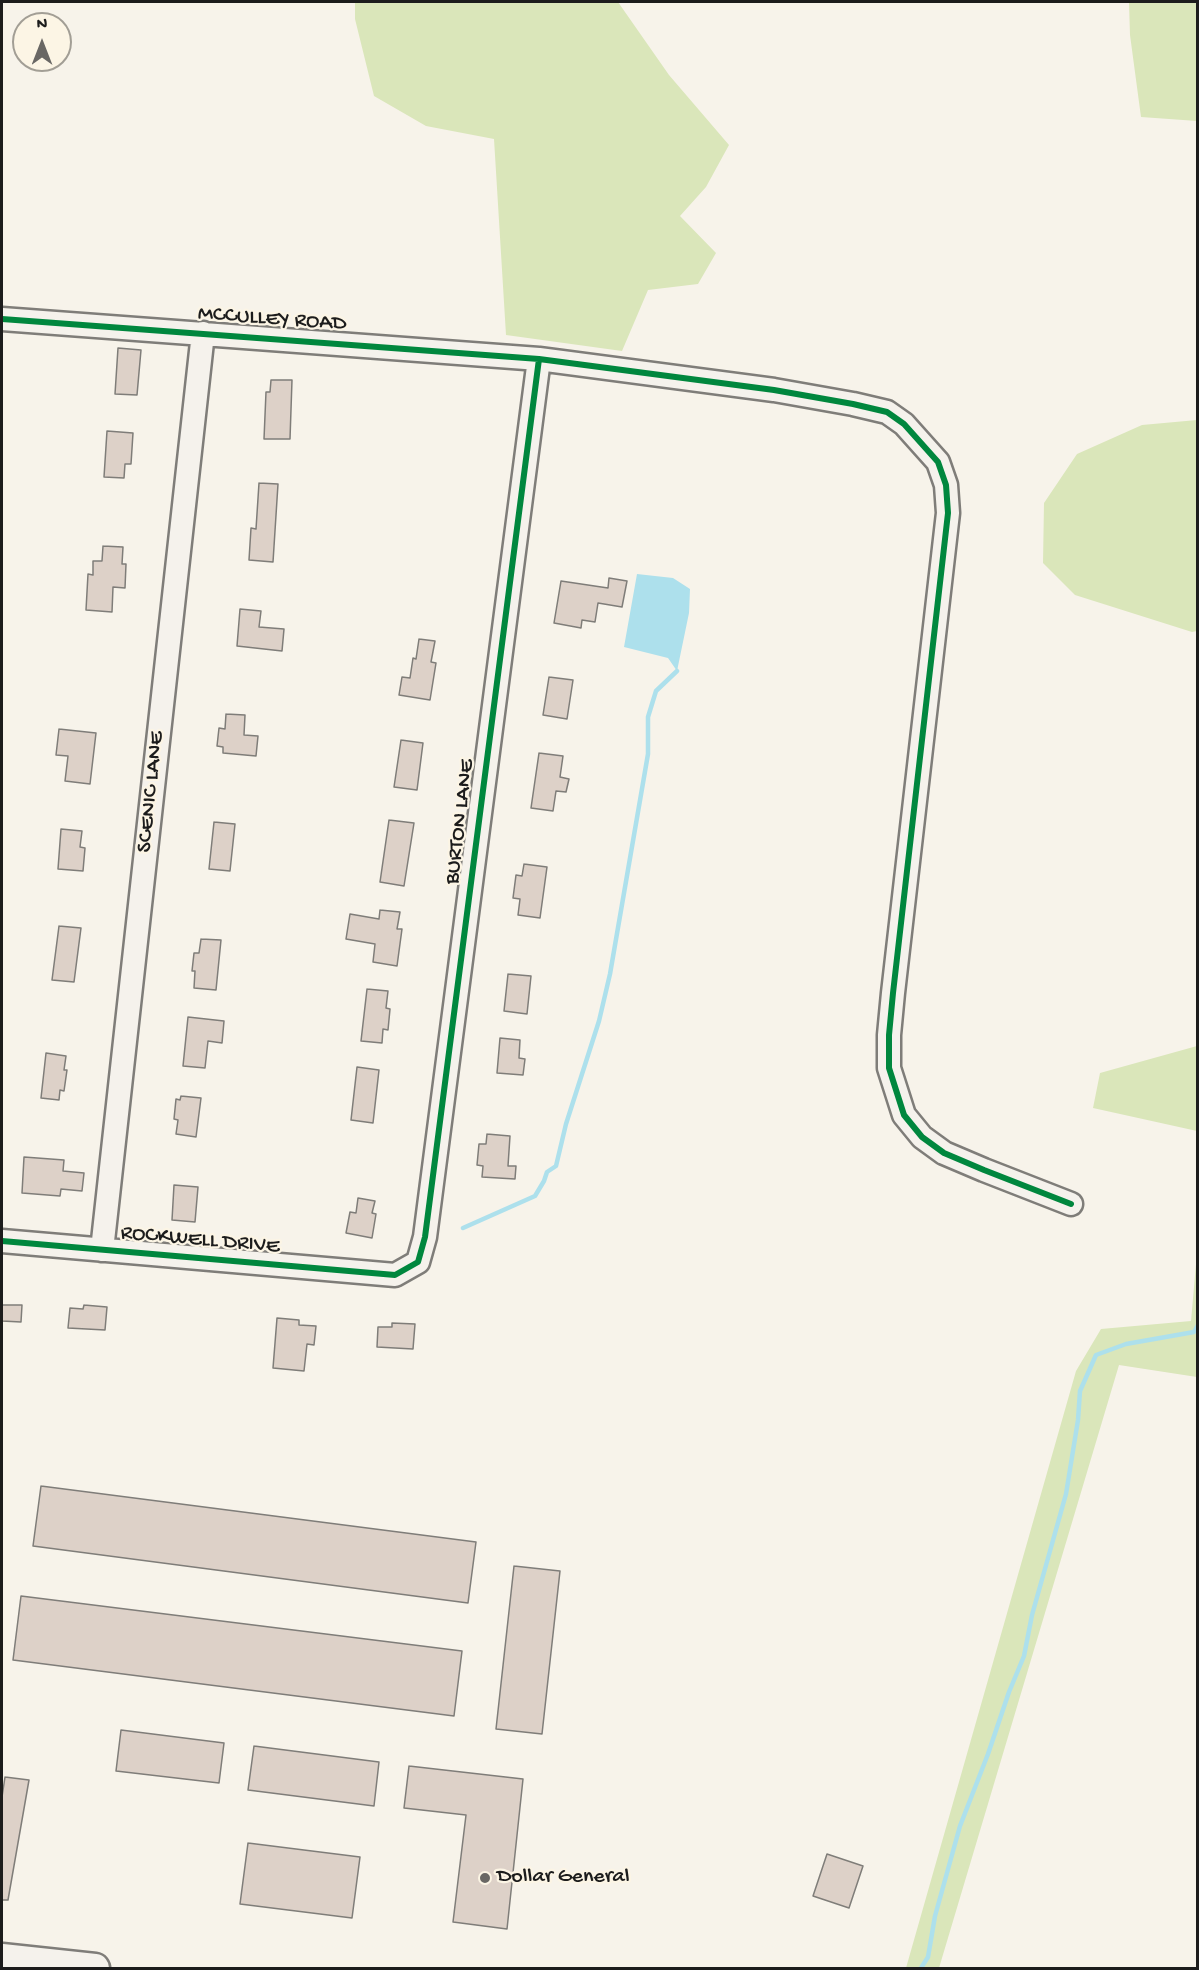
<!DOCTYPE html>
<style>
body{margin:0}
#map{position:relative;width:1199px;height:1970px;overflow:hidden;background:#f7f3ea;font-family:"Gochi Hand",sans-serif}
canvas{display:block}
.frame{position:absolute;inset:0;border:3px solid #1c1c1c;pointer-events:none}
.north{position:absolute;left:12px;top:12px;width:60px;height:60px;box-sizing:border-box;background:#fcf5e5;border:2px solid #a29e95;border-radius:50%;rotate:0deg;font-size:16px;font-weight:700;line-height:24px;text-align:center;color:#1c1c1c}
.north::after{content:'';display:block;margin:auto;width:21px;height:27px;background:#696764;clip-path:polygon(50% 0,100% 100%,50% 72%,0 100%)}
</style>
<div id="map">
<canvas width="1199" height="1970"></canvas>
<div class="frame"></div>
<div class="north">N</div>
</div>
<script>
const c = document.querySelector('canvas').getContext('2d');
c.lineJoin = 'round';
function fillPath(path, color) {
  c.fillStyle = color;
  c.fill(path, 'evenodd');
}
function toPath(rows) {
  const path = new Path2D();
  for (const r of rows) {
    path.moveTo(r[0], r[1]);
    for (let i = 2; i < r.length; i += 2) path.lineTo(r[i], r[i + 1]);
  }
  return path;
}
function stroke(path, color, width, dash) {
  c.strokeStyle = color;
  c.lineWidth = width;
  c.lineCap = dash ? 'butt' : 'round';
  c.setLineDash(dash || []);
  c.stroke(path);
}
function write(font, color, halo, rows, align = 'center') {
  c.font = font + ' "Gochi Hand",sans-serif';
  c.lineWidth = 4.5;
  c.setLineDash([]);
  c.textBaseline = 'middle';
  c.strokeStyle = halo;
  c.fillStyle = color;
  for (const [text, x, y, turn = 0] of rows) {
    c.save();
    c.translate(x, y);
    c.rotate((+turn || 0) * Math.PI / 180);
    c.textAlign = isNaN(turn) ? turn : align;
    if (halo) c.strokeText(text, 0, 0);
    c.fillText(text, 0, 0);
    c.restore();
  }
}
const green = toPath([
 [355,2,618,2,669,75,729,145,706,187,680,216,716,253,698,284,648,290,622,351,506,335,494,139,426,126,374,96,355,19],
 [1129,2,1197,2,1197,121,1141,117,1130,35],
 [1197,420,1197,631,1192,632,1075,595,1043,563,1044,503,1077,454,1142,425],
 [1197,1046,1197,1131,1093,1108,1100,1073],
 [1197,1253,1197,1377,1119,1365,939,1968,906,1968,1076,1371,1101,1329,1191,1321]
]);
const water = toPath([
 [637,574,673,578,690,589,689,613,677,671,668,658,624,647]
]);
const stream = toPath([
 [463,1228,535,1196,544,1181,547,1172,556,1166,566,1124,599,1021,610,974,648,754,648,717,656,691,677,671],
 [921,1968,928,1957,935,1916,960,1826,988,1754,1009,1692,1024,1656,1032,1615,1066,1494,1078,1420,1080,1391,1096,1355,1126,1344,1194,1332,1198,1325]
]);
const building = toPath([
 [118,348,141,350,137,395,115,394,118,348],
 [271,380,292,380,290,439,264,439,266,392,270,392,271,380],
 [107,431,133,433,131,464,125,464,124,478,104,477,107,431],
 [259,483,278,484,273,562,249,560,251,528,256,529,259,483],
 [103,546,123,547,122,564,126,564,125,588,113,587,112,612,86,610,88,574,93,575,93,561,102,561,103,546],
 [609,578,627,581,622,607,598,603,595,622,582,620,581,628,554,623,561,581,608,588,609,578],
 [240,609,261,611,259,627,284,629,282,651,237,646,240,609],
 [419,639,435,641,431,662,436,663,430,700,399,695,402,677,410,678,413,658,416,659,419,639],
 [549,677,573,680,567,719,543,715,549,677],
 [226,714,245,715,244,735,258,736,256,756,223,753,223,747,217,746,219,728,225,729,226,714],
 [59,729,96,733,90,784,65,781,68,756,56,755,59,729],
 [401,740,423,743,417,790,394,787,401,740],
 [539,753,563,756,560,777,569,779,566,792,556,791,553,811,531,808,539,753],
 [389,820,414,823,404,886,380,882,389,820],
 [214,822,235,824,230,871,209,869,214,822],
 [61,829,82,831,80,847,85,848,83,871,58,869,61,829],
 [524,864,547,867,540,918,518,915,520,899,513,898,516,875,522,876,524,864],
 [380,910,400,912,397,929,402,929,397,966,373,962,375,944,346,939,350,914,379,919,380,910],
 [59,926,81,928,74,982,52,980,59,926],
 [201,939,221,940,216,990,194,988,195,971,192,971,194,953,199,953,201,939],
 [508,974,531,976,527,1014,504,1011,508,974],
 [367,989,388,991,386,1008,390,1009,388,1030,383,1029,382,1043,361,1041,367,989],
 [188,1017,224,1021,222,1043,208,1041,205,1068,183,1066,188,1017],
 [500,1038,520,1040,519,1058,525,1059,523,1075,497,1073,500,1038],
 [46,1053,66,1056,64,1070,67,1070,64,1091,60,1090,59,1100,41,1098,46,1053],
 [357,1067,379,1070,373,1123,351,1120,357,1067],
 [181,1096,201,1098,196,1137,176,1134,178,1120,174,1119,176,1099,180,1100,181,1096],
 [487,1134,510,1136,508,1166,516,1166,515,1179,482,1177,483,1166,477,1165,479,1144,486,1144,487,1134],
 [24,1157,64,1160,63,1171,84,1173,82,1191,61,1189,60,1196,22,1193,24,1157],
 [174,1185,198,1187,195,1222,172,1220,174,1185],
 [358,1198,375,1201,372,1213,376,1214,372,1238,346,1233,350,1212,356,1213,358,1198],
 [2,1305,22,1305,21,1322,2,1321,2,1305],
 [84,1305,107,1307,105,1330,68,1328,70,1308,83,1309,84,1305],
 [277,1318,299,1320,299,1325,316,1326,314,1345,307,1344,304,1371,273,1368,277,1318],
 [392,1323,415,1324,413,1349,377,1347,378,1327,392,1327,392,1323],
 [41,1486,476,1542,468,1603,33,1546,41,1486],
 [514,1566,560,1571,542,1734,496,1729,514,1566],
 [21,1596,462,1651,454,1716,13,1660,21,1596],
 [121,1730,224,1743,219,1783,116,1771,121,1730],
 [254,1746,379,1762,374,1806,248,1790,254,1746],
 [409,1766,523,1779,507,1929,453,1922,466,1815,404,1808,409,1766],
 [5,1777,29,1780,8,1900,2,1900,2,1797,5,1777],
 [248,1843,360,1857,352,1918,240,1904,248,1843],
 [827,1854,863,1866,849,1908,813,1896,827,1854]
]);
const minor = toPath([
 [2,319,539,359,774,390,853,404,887,412,904,424,938,462,946,485,948,513,893,993,889,1035,889,1068,904,1115,922,1137,944,1153,984,1170,1071,1204],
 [2,1241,395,1275,418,1262,425,1237,539,359],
 [102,1250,203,333]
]);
const major = toPath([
 [2,1958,95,1968]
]);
const cycleway = toPath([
 [2,319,539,359,774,390,853,404,887,412,904,424,938,462,946,485,948,513,893,993,889,1035,889,1068,904,1115,922,1137,944,1153,984,1170,1071,1204],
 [2,1241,395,1275,418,1262,425,1237,539,359]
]);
const markers = [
 [485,1878,6,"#696764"]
];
const streetNames = [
 ["MCCULLEY ROAD",272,320,4],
 ["SCENIC LANE",152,792,-84],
 ["BURTON LANE",461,822,-83],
 ["ROCKWELL DRIVE",200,1241,5]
];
const poiNames = [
 ["Dollar General",497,1878]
];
fillPath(green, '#dae6ba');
fillPath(water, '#ade0ec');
stroke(stream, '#ade0ec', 4.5);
fillPath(building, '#ddd1c8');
stroke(building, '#7f7d79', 1.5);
stroke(minor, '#7f7d79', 27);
stroke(major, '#7f7d79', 33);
stroke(minor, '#f5f2ec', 22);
stroke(major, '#f5f2ec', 28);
stroke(cycleway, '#00873e', 6);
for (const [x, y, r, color] of markers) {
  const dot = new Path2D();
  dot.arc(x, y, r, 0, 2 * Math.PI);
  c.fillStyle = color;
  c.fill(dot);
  stroke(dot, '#fcf5e5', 2);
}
write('22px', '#1c1c1c', '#fcf5e5', streetNames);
write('22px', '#1c1c1c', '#fcf5e5', poiNames, 'left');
</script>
